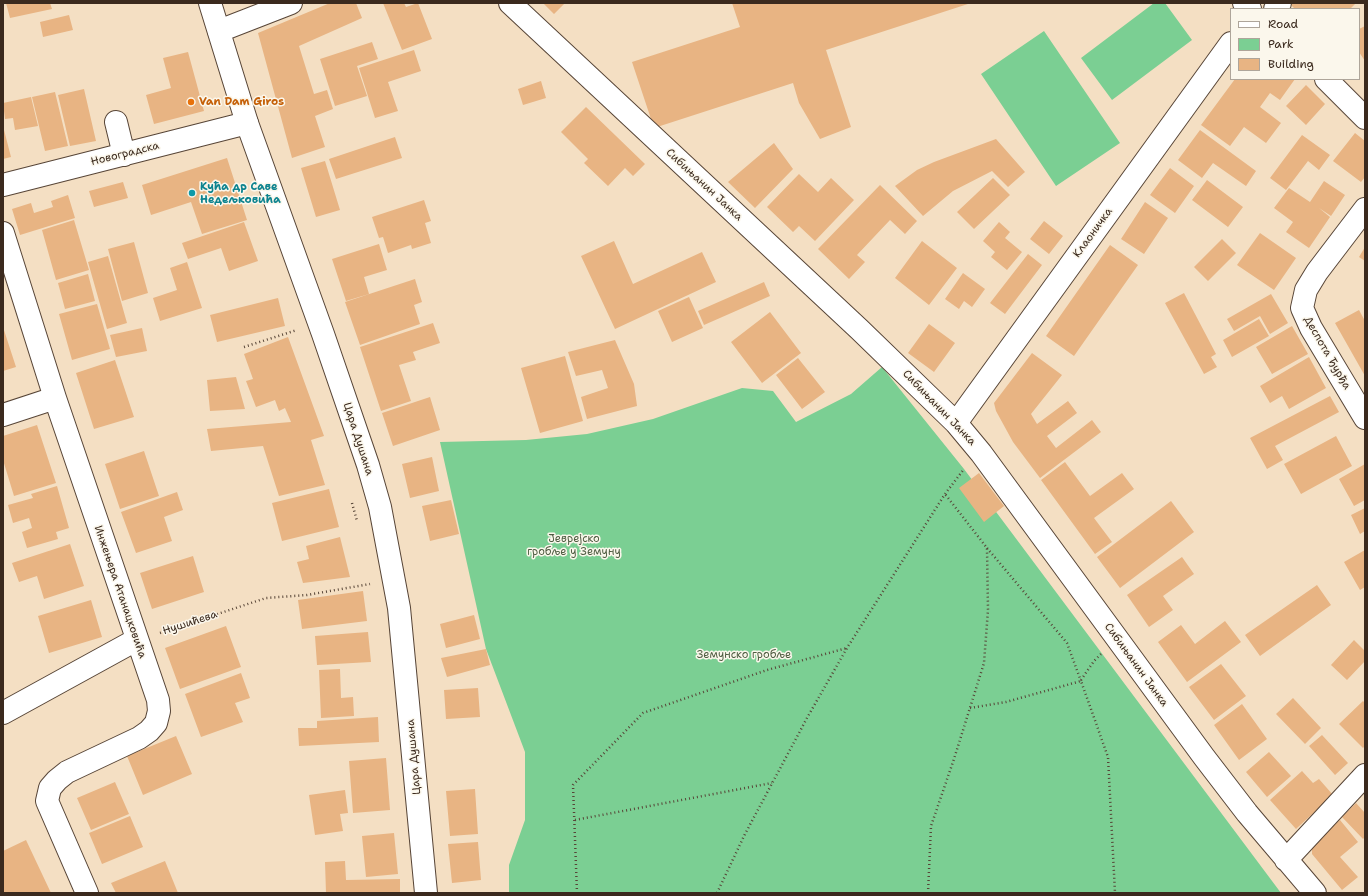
<!DOCTYPE html>
<meta charset="utf-8">
<style>
body{margin:0}
#map{position:relative;width:1368px;height:896px;overflow:hidden;background:#f4dfc3;font-family:"Shantell Sans",sans-serif}
canvas{display:block}
.frame{position:absolute;inset:0;border:4px solid #3b2a1e;pointer-events:none}
.legend{position:absolute;left:1230px;top:8px;width:130px;height:72px;box-sizing:border-box;background:#fbf7ec;border:1px solid #aea59a;margin:0;padding:5px 7px;list-style:none;font-size:12px;color:#3b2a1e}
.legend li{display:flex;align-items:center;gap:8px;height:20px}
.legend b{width:20px;border:1px solid #aea59a}
</style>
<div id="map">
<canvas width="1368" height="896"></canvas>
<div class="frame"></div>
<ul class="legend">
<li><b style="height:5px;background:#fff"></b>Road</li>
<li><b style="height:11px;background:#7bcf93"></b>Park</li>
<li><b style="height:11px;background:#e8b483"></b>Building</li>
</ul>
</div>
<script>
const c = document.querySelector('canvas').getContext('2d');
c.lineJoin = 'round';
function fillPath(path, color) {
  c.fillStyle = color;
  c.fill(path, 'evenodd');
}
function toPath(rows) {
  const path = new Path2D();
  for (const r of rows) {
    path.moveTo(r[0], r[1]);
    for (let i = 2; i < r.length; i += 2) path.lineTo(r[i], r[i + 1]);
  }
  return path;
}
function stroke(path, color, width, dash) {
  c.strokeStyle = color;
  c.lineWidth = width;
  c.lineCap = dash ? 'butt' : 'round';
  c.setLineDash(dash || []);
  c.stroke(path);
}
function write(font, color, halo, rows, align = 'center') {
  c.font = font + ' "Shantell Sans",sans-serif';
  c.lineWidth = 3;
  c.setLineDash([]);
  c.textBaseline = 'middle';
  c.strokeStyle = halo;
  c.fillStyle = color;
  for (const [text, x, y, turn = 0] of rows) {
    c.save();
    c.translate(x, y);
    c.rotate((+turn || 0) * Math.PI / 180);
    c.textAlign = isNaN(turn) ? turn : align;
    if (halo) c.strokeText(text, 0, 0);
    c.fillText(text, 0, 0);
    c.restore();
  }
}
const green = toPath([
 [1154,3,1165,3,1192,40,1112,100,1081,58],
 [1044,31,1120,143,1056,186,981,74],
 [882,367,964,469,1281,893,509,893,509,865,525,820,525,752,486,649,440,442,526,440,587,434,653,419,742,388,773,391,796,422,851,394]
]);
const building = toPath([
 [6,3,50,3,52,9,10,18],
 [330,3,356,3,362,18,299,46,314,94,327,90,333,109,315,116,325,147,292,158,258,33],
 [383,3,404,3,406,7,418,3,432,39,402,50],
 [543,3,565,3,554,14],
 [732,3,971,3,826,50,851,127,820,139,799,103,793,83,654,128,632,62,740,27],
 [1291,3,1356,3,1350,9,1295,9,1290,4],
 [69,15,73,30,43,37,40,22],
 [1365,26,1365,61,1359,52,1359,29],
 [372,42,378,59,357,66,367,96,335,106,320,59],
 [414,50,421,71,388,82,398,111,375,118,359,68],
 [188,52,204,111,154,124,146,95,171,88,163,58],
 [1235,79,1295,79,1280,100,1270,93,1260,107,1281,123,1266,143,1244,127,1230,146,1201,125],
 [541,81,546,98,523,105,518,89],
 [1306,85,1325,104,1306,125,1286,106],
 [84,89,96,141,70,146,58,95],
 [55,92,68,146,45,151,32,97],
 [31,97,38,126,15,130,13,118,5,119,3,103],
 [586,107,645,164,633,176,625,168,608,186,584,163,588,159,561,132],
 [3,126,11,157,3,159],
 [1200,130,1256,171,1246,186,1213,163,1202,178,1178,160],
 [1355,133,1365,141,1365,177,1361,182,1333,161],
 [1302,135,1330,155,1319,170,1308,161,1286,190,1270,178],
 [395,137,402,158,336,179,329,159],
 [996,139,1025,172,1008,187,992,171,953,191,923,216,895,186,917,170,934,162],
 [774,143,793,169,755,208,728,182],
 [227,158,247,220,202,234,191,202,151,215,142,185],
 [325,161,340,210,316,217,301,168],
 [1170,168,1194,186,1175,213,1150,195],
 [799,174,818,192,831,178,854,200,815,241,799,226,793,232,767,207],
 [993,178,1010,195,974,229,957,212],
 [1207,180,1243,207,1228,227,1192,200],
 [1324,181,1345,195,1331,216,1319,208,1330,217,1309,248,1286,232,1293,222,1274,208,1289,188,1310,202],
 [123,182,128,198,94,207,89,191],
 [880,185,917,221,905,234,890,220,857,255,865,262,849,279,818,249],
 [68,195,75,218,20,235,12,209,31,203,34,213,53,207,51,201],
 [424,200,431,221,425,223,431,243,412,249,411,245,388,253,383,237,379,238,372,217],
 [1145,202,1168,218,1144,254,1121,239],
 [74,220,89,270,56,280,42,230],
 [1044,221,1063,236,1049,254,1030,239],
 [244,222,258,261,229,271,221,248,188,259,182,243],
 [999,222,1010,232,1005,238,1022,252,1007,270,991,257,995,252,983,241],
 [1260,233,1296,258,1274,290,1237,265],
 [1222,239,1236,253,1208,281,1194,267],
 [614,241,633,284,702,252,716,282,615,329,581,256],
 [922,241,957,268,929,305,895,278],
 [134,242,148,293,122,301,108,249],
 [379,244,387,270,364,277,369,294,346,301,332,259],
 [1110,245,1138,265,1074,356,1046,336],
 [1365,247,1365,261,1359,257],
 [1028,254,1042,265,1005,314,990,303],
 [108,256,127,323,107,329,88,262],
 [187,262,202,308,160,321,153,298,177,290,170,268],
 [963,273,985,289,972,307,964,301,959,309,945,299],
 [88,274,95,301,65,309,58,283],
 [415,279,422,302,414,305,420,324,360,345,345,302],
 [764,282,770,296,704,325,698,311],
 [1184,293,1216,354,1211,357,1217,367,1204,374,1165,303],
 [1271,294,1288,323,1270,334,1260,316,1234,331,1227,319],
 [689,297,703,328,672,342,658,311],
 [278,298,285,326,217,342,210,315],
 [97,304,110,349,72,360,59,314],
 [1359,310,1365,321,1365,376,1335,323],
 [770,312,801,353,762,383,731,342],
 [1259,319,1269,336,1232,357,1223,340],
 [433,323,440,343,413,352,416,360,399,365,411,401,381,411,360,347],
 [929,324,955,343,934,372,908,353],
 [1292,326,1308,354,1272,374,1256,347],
 [3,327,16,367,3,371],
 [142,328,147,351,116,357,110,335],
 [288,337,324,436,311,440,325,485,279,496,263,446,211,451,207,429,291,422,285,408,279,411,275,400,256,407,246,381,253,379,244,354],
 [615,340,634,384,637,406,587,419,581,397,608,388,602,370,576,376,568,352],
 [1032,353,1062,375,1031,414,1037,424,1068,401,1077,413,1047,436,1056,448,1092,420,1101,432,1040,478,1013,442,996,411,994,403],
 [565,356,583,421,540,433,521,368],
 [1309,357,1326,388,1289,409,1282,396,1270,403,1260,386],
 [798,358,825,392,802,409,776,375],
 [115,360,134,417,94,429,76,373],
 [236,377,245,409,210,411,207,380],
 [1330,396,1339,412,1275,446,1283,460,1267,469,1250,438],
 [430,397,440,430,393,446,382,413],
 [37,425,56,483,14,496,3,460,3,436],
 [1336,436,1352,466,1301,494,1284,464],
 [144,451,159,496,120,509,105,464],
 [432,457,439,491,410,498,402,464],
 [1065,462,1090,496,1122,473,1134,489,1094,518,1112,542,1095,554,1041,480],
 [1365,464,1365,500,1354,506,1339,479],
 [979,473,1004,506,984,522,959,488],
 [57,486,69,528,56,532,58,539,27,548,22,532,32,528,29,518,13,523,8,505,33,498,31,494],
 [329,489,339,527,282,541,272,503],
 [177,492,183,510,164,517,172,541,136,553,121,512],
 [451,500,459,534,430,541,422,506],
 [1171,501,1194,532,1120,588,1097,557],
 [1365,508,1365,531,1360,534,1351,515],
 [340,537,350,577,303,583,297,562,309,559,306,546],
 [70,544,84,586,44,599,37,576,19,582,12,563],
 [1365,550,1365,587,1360,590,1344,562],
 [193,556,204,592,152,609,140,573],
 [1182,557,1194,574,1163,596,1173,610,1149,627,1127,595],
 [1317,585,1331,605,1260,656,1245,635],
 [363,591,367,621,302,629,298,600],
 [91,600,102,637,49,653,38,616],
 [474,615,480,639,446,648,440,624],
 [1225,621,1241,642,1187,682,1158,642,1181,625,1195,644],
 [226,626,241,667,180,689,165,648],
 [368,632,371,662,317,665,315,636],
 [1354,640,1365,651,1365,661,1347,680,1331,665],
 [486,649,490,665,447,677,441,658],
 [1221,664,1246,696,1214,720,1189,687],
 [340,669,341,698,353,697,354,716,321,718,319,670],
 [241,673,250,698,235,703,243,722,201,737,185,694],
 [478,688,480,717,446,719,444,690],
 [1293,698,1321,728,1305,744,1276,714],
 [1363,701,1365,703,1365,746,1363,748,1339,724],
 [1242,704,1267,739,1239,760,1214,725],
 [378,717,379,742,299,746,298,728,317,728,317,721],
 [1322,735,1348,763,1335,775,1309,746],
 [176,736,192,774,143,795,127,756],
 [1269,752,1291,776,1267,797,1246,772],
 [386,758,390,810,353,813,349,761],
 [1302,771,1313,783,1319,779,1333,795,1296,829,1270,800],
 [115,782,129,814,91,830,77,798],
 [475,789,478,834,450,836,446,791],
 [345,790,348,813,340,814,343,831,315,835,309,795],
 [1356,803,1365,813,1365,837,1363,839,1342,817],
 [130,816,143,847,102,864,89,833],
 [1340,820,1358,842,1340,857,1358,877,1342,890,1312,854,1312,844],
 [394,833,398,874,366,877,362,836],
 [26,840,51,893,3,893,3,851],
 [478,842,481,880,452,883,448,844],
 [165,861,178,893,116,893,111,883],
 [345,861,346,880,400,879,400,893,326,893,325,862]
]);
const path = toPath([
 [244,347,297,330],
 [352,503,357,521],
 [987,548,1067,643,1081,681],
 [160,633,266,598,307,595,370,584],
 [1081,680,1094,661,1101,654],
 [970,708,1006,702,1081,681,1108,757,1115,893],
 [575,820,772,783],
 [577,893,573,785,643,713,767,670,847,648],
 [717,893,745,834,807,718,847,648,945,494,964,469],
 [928,893,931,826,954,759,984,663,988,610,987,548,945,494]
]);
const minor = toPath([
 [510,3,859,329,956,423,981,453,1204,757,1247,813,1315,893],
 [1244,3,1250,9],
 [1275,9,1280,3],
 [219,31,291,3],
 [1326,79,1365,118],
 [116,122,124,155],
 [3,185,247,123],
 [1365,209,1317,272,1306,290,1302,308,1311,328,1365,418],
 [3,233,55,398,158,700,159,711,156,723,149,731,139,738,67,772,57,780,50,788,47,801,87,893],
 [3,415,55,398],
 [956,423,1231,43],
 [3,713,136,640],
 [1286,860,1365,775]
]);
const major = toPath([
 [210,3,247,123,323,334,368,465,380,507,399,608,426,893]
]);
const markers = [
 [191,102,4,"#e8710a"],
 [192,193,4,"#0f9aa8"]
];
const foodNames = [
 ["Van Dam Giros",199,102]
];
const streetNames = [
 ["Новоградска",125,154,-14],
 ["Сибињанин Јанка",704,185,43],
 ["Клаоничка",1093,233,-54],
 ["Деспота Ђурђа",1327,353,60],
 ["Сибињанин Јанка",939,408,46],
 ["Цара Душана",358,439,72],
 ["Инжењера Атанацковића",120,592,71],
 ["Нушићева",190,623,-18],
 ["Сибињанин Јанка",1136,665,54],
 ["Цара Душана",414,757,-95]
];
const cultureNames = [
 ["Кућа др Саве",200,187],
 ["Недељковића",200,200]
];
const parkNames = [
 ["Јеврејско",574,539],
 ["гробље у Земуну",574,552],
 ["Земунско гробље",744,655]
];
fillPath(green, '#7bcf93');
fillPath(building, '#e8b483');
stroke(minor, '#574537', 24);
stroke(major, '#574537', 24);
stroke(path, '#574537', 2.5, [1, 3]);
stroke(minor, '#fff', 22);
stroke(major, '#fff', 22);
for (const [x, y, r, color] of markers) {
  const dot = new Path2D();
  dot.arc(x, y, r, 0, 2 * Math.PI);
  c.fillStyle = color;
  c.fill(dot);
  stroke(dot, '#fbf7ec', 1.5);
}
write('bold 11px', '#c56008', '#fbf7ec', foodNames, 'left');
write('11px', '#3b2a1e', '#fbf7ec', streetNames);
write('bold 11px', '#0d838f', '#fbf7ec', cultureNames, 'left');
write('11px', '#4e5c41', '#fbf7ec', parkNames);
</script>
